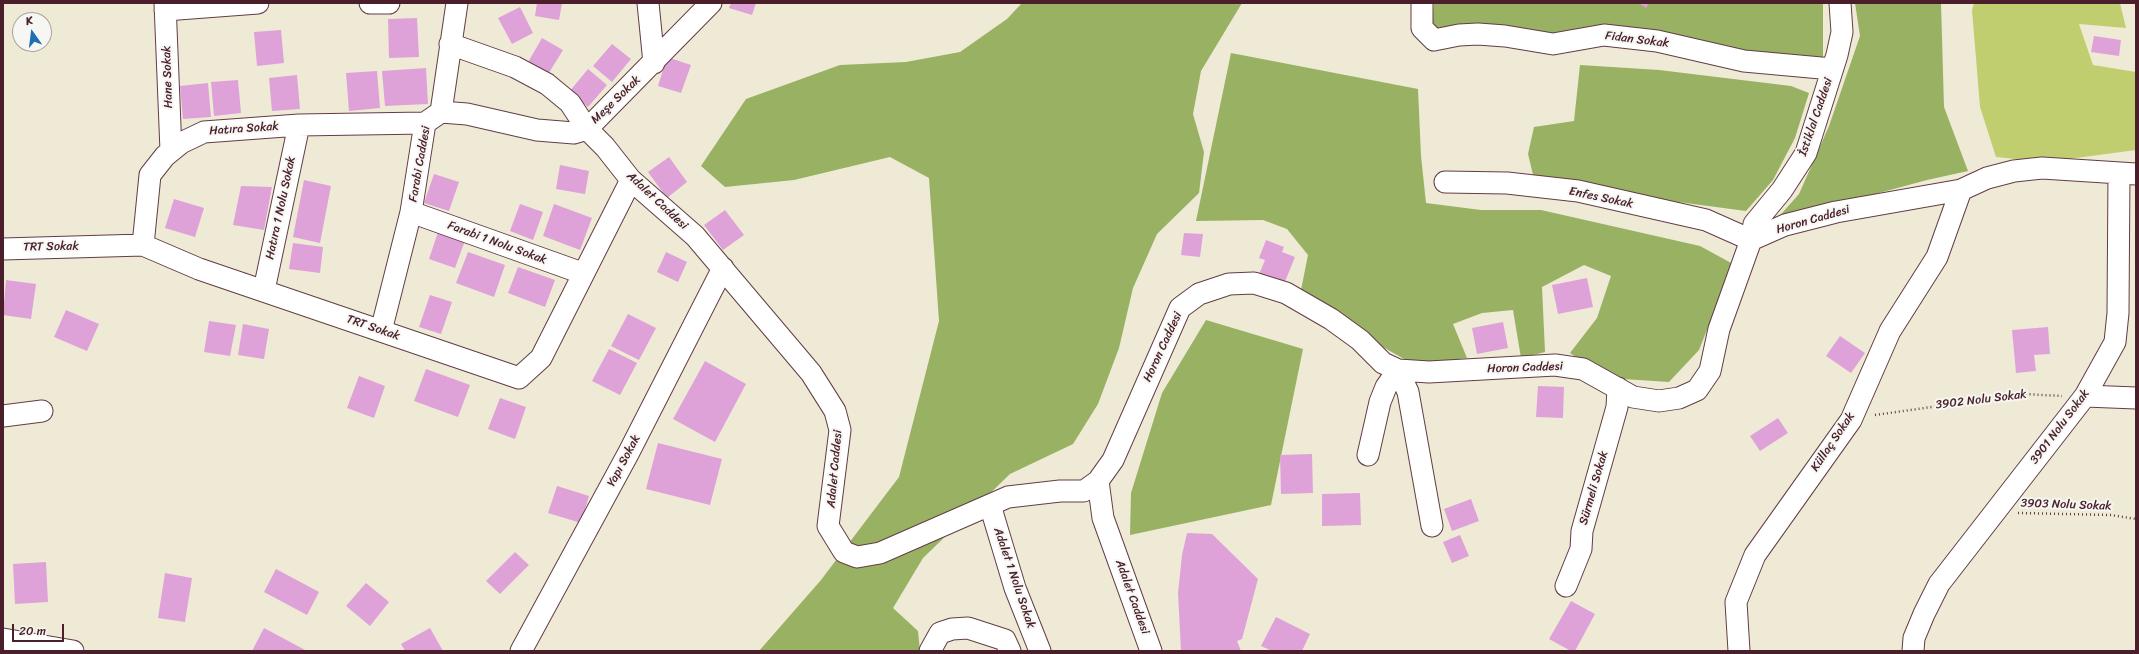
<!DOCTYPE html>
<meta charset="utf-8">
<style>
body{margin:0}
#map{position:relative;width:2139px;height:654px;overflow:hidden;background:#eeead6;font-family:Sriracha,sans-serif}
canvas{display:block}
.frame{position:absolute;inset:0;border:4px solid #4a1f2b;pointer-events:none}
.north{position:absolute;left:12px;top:12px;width:40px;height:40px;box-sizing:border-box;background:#f6f6f2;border:1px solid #b1a0a2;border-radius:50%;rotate:346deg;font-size:11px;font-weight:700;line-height:16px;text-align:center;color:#4a1f2b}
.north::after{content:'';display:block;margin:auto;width:14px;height:18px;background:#1f6fb2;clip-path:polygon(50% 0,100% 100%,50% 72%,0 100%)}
.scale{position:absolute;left:12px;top:624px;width:52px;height:18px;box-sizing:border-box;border:2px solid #4a1f2b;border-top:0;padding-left:5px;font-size:12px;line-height:14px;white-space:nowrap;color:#4a1f2b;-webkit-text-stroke:3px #f6f6f2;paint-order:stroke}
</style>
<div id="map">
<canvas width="2139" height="654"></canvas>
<div class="frame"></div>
<div class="north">K</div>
<div class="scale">20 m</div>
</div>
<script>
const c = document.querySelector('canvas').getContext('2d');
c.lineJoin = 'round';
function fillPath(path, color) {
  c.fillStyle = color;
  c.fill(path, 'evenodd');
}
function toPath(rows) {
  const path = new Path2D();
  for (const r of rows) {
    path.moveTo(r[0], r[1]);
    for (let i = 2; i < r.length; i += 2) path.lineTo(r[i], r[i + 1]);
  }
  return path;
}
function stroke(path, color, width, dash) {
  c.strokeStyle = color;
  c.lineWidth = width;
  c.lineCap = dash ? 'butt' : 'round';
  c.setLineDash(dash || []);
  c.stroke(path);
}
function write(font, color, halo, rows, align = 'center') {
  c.font = font + ' Sriracha,sans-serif';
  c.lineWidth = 4;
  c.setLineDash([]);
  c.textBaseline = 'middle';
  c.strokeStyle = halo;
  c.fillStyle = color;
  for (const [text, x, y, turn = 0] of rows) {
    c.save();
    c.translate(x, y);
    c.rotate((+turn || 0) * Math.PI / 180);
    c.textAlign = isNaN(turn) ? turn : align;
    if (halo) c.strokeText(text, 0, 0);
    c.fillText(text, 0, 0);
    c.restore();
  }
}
const green = toPath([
 [1974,3,2120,3,2126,28,2079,24,2093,65,2136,72,2136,150,2046,162,1996,157,1980,107,1972,10]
]);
const forest = toPath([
 [1022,3,1242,3,1201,71,1193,114,1204,152,1199,193,1157,234,1133,288,1119,348,1098,404,1073,444,1010,474,923,558,893,608,918,631,920,651,759,651,821,580,899,477,939,321,929,178,890,157,794,180,725,187,701,166,746,99,840,65,906,62,960,52,1007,19],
 [1434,3,1823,3,1823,57,1503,31,1439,39,1432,24],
 [1855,3,1941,3,1944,107,1968,171,1927,180,1775,221,1799,194,1829,126,1860,36],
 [1231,53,1418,89,1421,156,1426,203,1481,210,1541,210,1700,246,1733,264,1699,350,1669,382,1608,378,1570,353,1597,318,1611,276,1584,265,1542,287,1545,352,1521,358,1513,310,1482,313,1453,324,1467,358,1413,364,1299,300,1308,255,1287,229,1263,220,1196,221],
 [1580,65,1659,70,1791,86,1809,93,1795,138,1773,180,1746,211,1535,183,1528,154,1534,127,1574,121],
 [1206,320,1303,349,1271,505,1130,535,1131,493,1162,393]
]);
const building = toPath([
 [537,3,562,3,559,20,535,16],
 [731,3,756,3,752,15,729,8],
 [1639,3,1649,3,1646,8],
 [520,7,533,33,512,44,498,18],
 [417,18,419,57,389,58,388,19],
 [281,30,284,63,257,66,254,32],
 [2094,36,2121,40,2119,56,2091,52],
 [542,38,563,50,547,76,527,64],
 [612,44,631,59,612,82,593,66],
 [667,57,691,65,681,93,658,86],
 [426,68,428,104,385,106,382,71],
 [588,69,607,85,588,107,569,92],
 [377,71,380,108,349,111,346,73],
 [297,75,300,109,272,111,269,78],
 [238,80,241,113,214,116,211,82],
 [208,83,211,117,183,119,180,86],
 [669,157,687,182,667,198,648,172],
 [560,165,589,171,585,194,556,189],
 [434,174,459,182,449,211,424,203],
 [304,180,331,186,320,243,293,237],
 [241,186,272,187,264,230,233,225],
 [174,199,204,208,195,237,165,228],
 [520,204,543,212,533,240,510,231],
 [554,204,592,218,580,250,543,236],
 [725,210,744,235,723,250,704,225],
 [440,226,467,235,455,268,429,259],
 [1184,233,1203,234,1200,257,1181,255],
 [1266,240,1284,247,1282,252,1295,257,1282,289,1257,279,1265,260,1259,258],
 [293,243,323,247,320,273,289,269],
 [468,252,505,265,494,297,456,283],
 [666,252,687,262,678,282,657,272],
 [518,267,555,280,545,307,508,293],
 [1587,278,1593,307,1558,314,1552,285],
 [6,280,36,284,31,319,3,315],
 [430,295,452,302,441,334,419,327],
 [66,310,99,324,87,351,54,337],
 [628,314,656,328,639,360,611,346],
 [209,321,236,325,230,356,204,352],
 [1503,322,1508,348,1477,354,1472,328],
 [243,324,269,329,264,359,238,355],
 [2048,327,2050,354,2034,355,2036,371,2016,373,2012,330],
 [1840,336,1865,353,1851,373,1826,356],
 [609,349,637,363,620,395,592,381],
 [705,361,746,384,715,442,673,419],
 [426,369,470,385,458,417,414,401],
 [359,376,385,386,374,418,347,408],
 [1538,386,1564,387,1563,418,1536,417],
 [500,398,526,407,515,439,488,429],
 [1778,418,1788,433,1760,451,1750,436],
 [658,443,722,459,710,505,646,489],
 [1312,454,1313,493,1281,494,1280,455],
 [557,486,589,496,581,523,548,513],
 [1360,493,1361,525,1322,526,1322,494],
 [1471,499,1479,521,1452,531,1444,509],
 [1187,533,1212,534,1258,579,1242,639,1237,641,1241,651,1181,651,1178,593,1182,555],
 [1460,535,1469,556,1452,563,1443,542],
 [515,552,529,565,500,594,486,581],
 [46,562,48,602,15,604,13,564],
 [276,569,319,592,307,615,264,592],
 [165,573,192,578,185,622,158,618],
 [366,583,389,602,370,626,346,606],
 [1571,601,1595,614,1575,651,1571,651,1549,639],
 [1276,617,1310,634,1302,651,1272,651,1261,646],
 [264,628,307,651,252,651],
 [430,628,443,651,405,651,401,644]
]);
const path = toPath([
 [1875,415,2024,394,2062,396],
 [2018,513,2111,515,2136,519]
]);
const minor = toPath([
 [165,3,171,151],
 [370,3,389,3],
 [648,3,654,63],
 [1422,3,1422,28,1434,40,1459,35,1478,34,1505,36,1553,44,1604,35,1657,41,1744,61,1832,69],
 [165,10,258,3],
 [450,44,515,67,547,84,570,103,587,129,711,3],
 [441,112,467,114,537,130,574,133,587,129,605,147,631,180,695,236,811,373,835,411,840,430,828,526,844,552,857,557,880,553,1008,497,1060,491,1084,491,1098,481,1113,460,1180,308,1199,294,1229,284,1254,283,1286,293,1331,319,1360,340,1383,363,1398,370,1429,372,1555,365,1583,369,1633,397,1659,401,1679,398,1697,390,1710,371,1719,329,1751,240,1785,225,1836,212,1961,190,1987,178,2014,171,2042,168,2136,174],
 [1445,182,1507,183,1578,191,1706,220,1751,240,1754,224,1782,190,1806,153,1837,55,1842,32,1840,3],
 [411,212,582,273],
 [143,245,150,175,165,156,181,143,204,132,299,125,425,123],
 [3,249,143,245,199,269,519,378,541,358,631,180],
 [264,290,299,125],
 [381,331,411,212,425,123,441,112,457,3],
 [1398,370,1408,392,1432,526],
 [2085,396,2136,398],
 [3,416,42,411],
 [1368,455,1380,402,1386,387,1398,370],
 [1098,481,1103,518,1151,651],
 [990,505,1015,588,1040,651],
 [1566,586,1581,549,1582,531,1617,407,1618,388],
 [3,639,73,651],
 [521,651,628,454,723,268],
 [930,651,940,633,952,629,968,628,1005,640,1010,651],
 [1739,651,1736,602,1755,555,1851,420,1890,331,1937,257,1961,190],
 [1913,651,1914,638,1924,614,1939,584,2085,396,2115,342,2118,313,2119,173]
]);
const streetNames = [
 ["Fidan Sokak",1637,40,7],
 ["Hane Sokak",168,77,-92],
 ["Meşe Sokak",616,100,-44],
 ["İstiklal Caddesi",1816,117,-71],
 ["Hatıra Sokak",244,129,-4],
 ["Farabi Caddesi",420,164,-80],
 ["Enfes Sokak",1601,198,12],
 ["Adalet Caddesi",657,201,43],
 ["Hatıra 1 Nolu Sokak",281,208,-78],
 ["Horon Caddesi",1813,220,-16],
 ["Farabi 1 Nolu Sokak",497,243,20],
 ["TRT Sokak",51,247,-1],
 ["TRT Sokak",373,328,19],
 ["Horon Caddesi",1163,347,-65],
 ["Horon Caddesi",1525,368,-2],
 ["3902 Nolu Sokak",1981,400,-7],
 ["3901 Nolu Sokak",2060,427,-53],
 ["Küllaç Sokak",1833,442,-56],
 ["Yapı Sokak",624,461,-62],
 ["Adalet Caddesi",835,469,-85],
 ["Sürmeli Sokak",1594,488,-74],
 ["3903 Nolu Sokak",2066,505,2],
 ["Adalet 1 Nolu Sokak",1014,578,71],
 ["Adalet Caddesi",1132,597,70]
];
fillPath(green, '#c0ce70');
fillPath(forest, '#98b162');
fillPath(building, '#dea2d9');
stroke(minor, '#633d45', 23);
stroke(path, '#633d45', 2.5, [1, 3]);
stroke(minor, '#fff', 21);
write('12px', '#4a1f2b', '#f6f6f2', streetNames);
</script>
